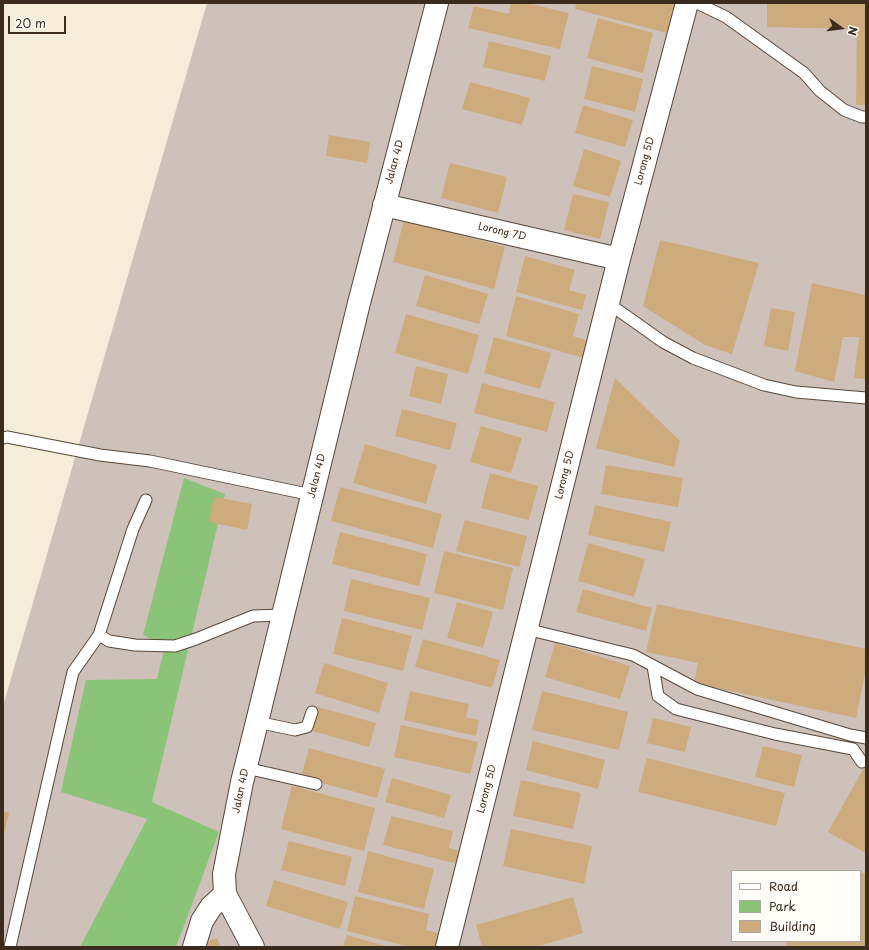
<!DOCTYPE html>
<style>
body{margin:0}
#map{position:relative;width:869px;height:950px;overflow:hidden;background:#f5edda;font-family:"Playpen Sans",sans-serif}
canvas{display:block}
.frame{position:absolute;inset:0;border:4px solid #3b2a1e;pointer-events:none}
.legend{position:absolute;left:731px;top:870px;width:130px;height:72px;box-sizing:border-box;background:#fdfcf7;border:1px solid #afa8a0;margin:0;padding:5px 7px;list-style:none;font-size:12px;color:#3b2a1e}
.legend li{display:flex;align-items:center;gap:8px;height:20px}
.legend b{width:20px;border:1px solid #afa8a0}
.north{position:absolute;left:821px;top:8px;width:40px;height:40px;-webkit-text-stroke:3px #fdfcf7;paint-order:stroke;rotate:104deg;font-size:11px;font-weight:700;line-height:16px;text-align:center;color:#3b2a1e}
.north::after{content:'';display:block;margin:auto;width:14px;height:18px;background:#3b2a1e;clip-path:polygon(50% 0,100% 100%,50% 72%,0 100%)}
.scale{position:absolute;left:8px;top:16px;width:58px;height:18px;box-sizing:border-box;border:2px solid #3b2a1e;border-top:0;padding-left:5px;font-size:12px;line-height:14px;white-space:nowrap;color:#3b2a1e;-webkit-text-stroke:3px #fdfcf7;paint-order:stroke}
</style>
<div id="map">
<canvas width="869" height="950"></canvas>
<div class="frame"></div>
<ul class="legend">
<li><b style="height:5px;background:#fff"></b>Road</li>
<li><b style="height:11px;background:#8bc478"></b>Park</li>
<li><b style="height:11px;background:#cdab7d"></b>Building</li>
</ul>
<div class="north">N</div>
<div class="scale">20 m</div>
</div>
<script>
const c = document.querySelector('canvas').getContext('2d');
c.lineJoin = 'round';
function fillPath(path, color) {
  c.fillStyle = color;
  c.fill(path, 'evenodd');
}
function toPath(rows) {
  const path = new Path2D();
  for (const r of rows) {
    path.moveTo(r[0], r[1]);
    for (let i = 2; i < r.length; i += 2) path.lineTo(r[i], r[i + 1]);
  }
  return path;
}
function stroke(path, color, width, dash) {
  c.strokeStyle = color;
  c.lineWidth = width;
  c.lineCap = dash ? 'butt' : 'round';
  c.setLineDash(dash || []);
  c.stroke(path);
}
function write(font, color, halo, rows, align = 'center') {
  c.font = font + ' "Playpen Sans",sans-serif';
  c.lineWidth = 4;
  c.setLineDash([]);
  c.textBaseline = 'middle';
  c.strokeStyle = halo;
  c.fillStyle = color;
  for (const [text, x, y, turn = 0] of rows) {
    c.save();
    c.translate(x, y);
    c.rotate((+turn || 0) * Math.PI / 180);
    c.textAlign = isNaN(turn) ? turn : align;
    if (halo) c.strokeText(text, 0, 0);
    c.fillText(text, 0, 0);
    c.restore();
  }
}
const industrial = toPath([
 [207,3,866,3,866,947,3,947,3,706],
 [732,871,860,871,860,941,732,941]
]);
const green = toPath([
 [184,478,225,494,152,802,219,832,176,947,80,947,147,819,61,792,86,680,157,679,165,646,143,635]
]);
const building = toPath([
 [511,3,527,3,569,13,560,49,468,28,474,6,509,14],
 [576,3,675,3,667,33,575,9],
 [767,3,866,3,866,105,856,105,857,29,767,27],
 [598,18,653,33,643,73,587,58],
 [489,41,551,56,545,81,483,67],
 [592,66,643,79,635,112,584,99],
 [470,82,530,98,522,125,462,109],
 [583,105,633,120,625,147,575,133],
 [329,135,370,142,367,163,326,156],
 [584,149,621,161,610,197,573,186],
 [450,163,507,177,498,213,441,198],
 [573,194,609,202,600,239,564,230],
 [404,220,505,247,494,289,393,262],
 [660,240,759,263,732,354,705,345,643,306],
 [525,256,575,270,569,290,586,295,582,310,516,292],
 [425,275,488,294,479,324,416,306],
 [812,283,866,295,866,379,854,378,859,337,843,337,834,382,795,371],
 [516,296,579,314,573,336,589,341,584,358,506,336],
 [771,308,795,312,788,351,764,346],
 [406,314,479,335,468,374,395,353],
 [494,337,551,353,540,389,484,373],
 [416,366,448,374,441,404,409,396],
 [615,378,680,441,674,467,596,448],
 [482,383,555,402,547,432,474,413],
 [402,409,457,423,450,450,395,436],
 [481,426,522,438,511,473,470,462],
 [365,444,437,465,426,504,353,483],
 [606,465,683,478,678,507,601,494],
 [490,473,538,486,529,520,481,508],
 [340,487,442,514,433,548,331,521],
 [214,497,252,504,247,530,209,522],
 [595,505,671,522,664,552,588,535],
 [465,520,527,536,519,567,456,551],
 [340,532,427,554,419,586,332,564],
 [588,543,645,559,634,597,578,581],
 [444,551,513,568,503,610,434,593],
 [351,579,430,598,422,630,344,611],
 [583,589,652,608,646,631,576,612],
 [457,602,493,612,483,648,447,638],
 [657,604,866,649,866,669,856,718,694,683,698,663,646,652],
 [342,618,412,636,403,671,333,654],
 [423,639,500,660,492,688,415,667],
 [555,643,630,666,620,699,545,677],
 [324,663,388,683,379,713,315,693],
 [410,691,469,704,466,718,479,720,476,736,404,720],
 [542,691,628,712,619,750,532,730],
 [318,707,376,723,369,747,312,731],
 [653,718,691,727,685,752,647,743],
 [401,725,478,742,470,774,394,757],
 [533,741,605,760,598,789,526,770],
 [763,746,802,755,794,787,755,777],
 [309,748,385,769,377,798,301,777],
 [647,758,785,793,776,826,638,792],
 [866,764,866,853,828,832],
 [392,778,451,795,444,818,385,802],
 [521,780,581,793,573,829,513,816],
 [292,786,375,808,364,851,281,829],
 [3,811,9,813,4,834,3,834],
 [391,816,453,831,449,848,461,851,458,864,383,845],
 [511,829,592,846,584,884,503,866],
 [289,841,352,857,345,886,281,870],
 [368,851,434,869,424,909,358,892],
 [860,872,866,874,866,947,785,947,787,941,860,941],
 [274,880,348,902,340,929,266,906],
 [355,896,429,914,426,930,442,934,439,947,410,947,347,931],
 [573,897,583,933,535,947,482,947,476,925],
 [347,935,389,947,343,947],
 [217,938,221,947,195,947]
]);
const lane = toPath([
 [697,3,726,17,804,73,820,91,844,110,862,117,866,117],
 [608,303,663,342,693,358,764,385,796,392,866,398],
 [3,438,7,437,100,455,150,461,312,495],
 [526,629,633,655,697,689,850,735,866,738],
 [99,635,109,641,135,645,175,646,196,639,253,616,283,615],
 [653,666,658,696,676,709,775,734,853,749,862,762],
 [257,722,295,730,307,727,312,712],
 [246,768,316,784],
 [10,947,73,672,99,635,133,529,146,500]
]);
const street = toPath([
 [384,205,619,259],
 [194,947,202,921,211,907,225,894],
 [253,947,225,894,224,874,242,782,257,722,359,303,437,3],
 [447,947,619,259,687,3]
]);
const streetNames = [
 ["Lorong 5D",645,161,-75],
 ["Jalan 4D",395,162,-75],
 ["Lorong 7D",502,232,13],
 ["Lorong 5D",565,475,-76],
 ["Jalan 4D",317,476,-76],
 ["Lorong 5D",487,789,-76],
 ["Jalan 4D",241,791,-78]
];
fillPath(industrial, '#cec1b9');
fillPath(green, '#8bc478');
fillPath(building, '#cdab7d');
stroke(lane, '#57473a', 13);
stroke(street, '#57473a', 24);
stroke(lane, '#fff', 11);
stroke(street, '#fff', 22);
write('10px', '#3b2a1e', '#fdfcf7', streetNames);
</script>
